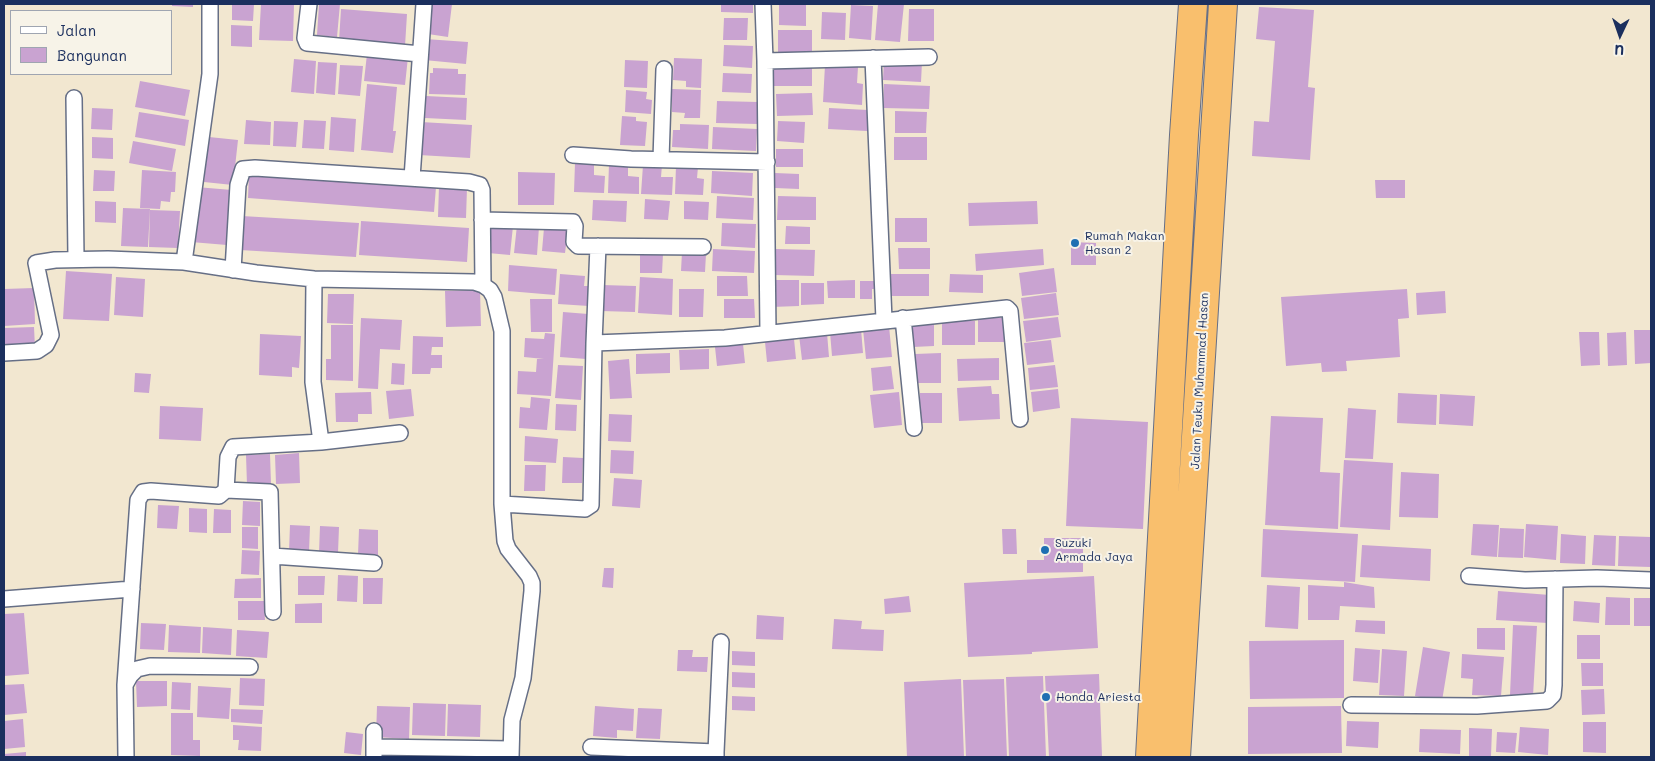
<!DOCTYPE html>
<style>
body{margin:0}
#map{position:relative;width:1655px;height:761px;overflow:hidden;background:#f2e7d0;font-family:Mali,sans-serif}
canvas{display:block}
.frame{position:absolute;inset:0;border:5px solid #1b2f5e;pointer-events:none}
.legend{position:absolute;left:10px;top:10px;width:162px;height:65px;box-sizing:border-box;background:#f7f3e8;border:1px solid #9fa5b1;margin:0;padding:6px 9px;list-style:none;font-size:15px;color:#1b2f5e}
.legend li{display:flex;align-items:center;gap:10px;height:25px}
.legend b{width:25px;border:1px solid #9fa5b1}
.north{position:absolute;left:1595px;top:10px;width:50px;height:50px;-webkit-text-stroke:4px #f7f3e8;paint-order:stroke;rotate:183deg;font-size:14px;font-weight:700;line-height:20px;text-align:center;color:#1b2f5e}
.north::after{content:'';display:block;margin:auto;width:18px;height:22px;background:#1b2f5e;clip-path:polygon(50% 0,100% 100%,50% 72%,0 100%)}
</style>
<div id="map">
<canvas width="1655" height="761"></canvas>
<div class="frame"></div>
<ul class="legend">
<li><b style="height:6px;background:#fff"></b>Jalan</li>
<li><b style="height:14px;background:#c9a3d1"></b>Bangunan</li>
</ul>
<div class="north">U</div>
</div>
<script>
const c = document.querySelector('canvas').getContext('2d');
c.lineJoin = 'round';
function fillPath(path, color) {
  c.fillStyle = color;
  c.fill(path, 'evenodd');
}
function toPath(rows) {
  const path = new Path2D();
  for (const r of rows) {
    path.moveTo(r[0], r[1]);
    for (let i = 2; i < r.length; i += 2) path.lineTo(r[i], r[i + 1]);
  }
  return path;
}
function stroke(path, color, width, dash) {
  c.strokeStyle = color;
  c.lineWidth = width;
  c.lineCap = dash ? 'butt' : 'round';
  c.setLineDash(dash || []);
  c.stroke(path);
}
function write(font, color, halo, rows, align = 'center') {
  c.font = font + ' Mali,sans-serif';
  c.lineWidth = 4;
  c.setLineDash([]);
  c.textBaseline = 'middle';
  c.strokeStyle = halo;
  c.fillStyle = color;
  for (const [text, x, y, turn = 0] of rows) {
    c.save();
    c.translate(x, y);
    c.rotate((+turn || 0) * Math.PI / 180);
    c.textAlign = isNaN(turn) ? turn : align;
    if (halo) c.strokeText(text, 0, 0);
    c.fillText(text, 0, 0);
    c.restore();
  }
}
const building = toPath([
 [172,4,193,4,193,7,172,6],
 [232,4,254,4,253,21,232,20],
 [261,4,294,4,293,41,259,40],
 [319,4,340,4,337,37,317,35],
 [431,4,452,4,448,37,428,34],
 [721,4,753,4,753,13,721,12],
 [779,4,806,4,806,26,779,25],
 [878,4,904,4,900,42,875,40],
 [851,5,873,6,871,40,849,38],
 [1259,7,1314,10,1308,87,1315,88,1310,160,1252,156,1254,121,1269,122,1275,41,1256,39],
 [341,9,407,14,405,46,339,41],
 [909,9,934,9,934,41,908,41],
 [822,12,846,13,845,40,821,39],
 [724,18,748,18,747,40,723,40],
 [231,25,252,26,252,47,231,46],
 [778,30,812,30,812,53,778,52],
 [425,39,468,42,466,64,424,60],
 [724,45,753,46,752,68,723,66],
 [367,54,408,57,405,85,364,81],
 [674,58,702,59,701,88,686,87,686,81,673,80],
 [294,59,316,61,314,94,291,92],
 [625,60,648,61,647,88,624,87],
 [884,60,922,62,921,82,883,80],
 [318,62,337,63,335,95,316,93],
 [340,65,363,66,360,96,338,94],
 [825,65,858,67,857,83,863,84,862,105,823,102],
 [774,66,812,67,812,86,774,86],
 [433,68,458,69,458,74,466,74,465,95,429,94,430,73,433,73],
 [723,73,752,74,751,93,722,92],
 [140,81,190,90,185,116,135,107],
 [367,84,397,87,393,131,396,131,393,153,361,150],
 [884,84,930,86,929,109,883,108],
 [672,89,701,90,700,118,684,118,685,113,672,112],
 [626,90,647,92,646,99,652,100,651,114,625,112],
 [812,93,813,115,777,116,776,94],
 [426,96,467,98,466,120,425,118],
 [717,101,758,102,758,124,716,123],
 [92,108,113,109,112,130,91,129],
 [829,108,868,110,867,131,828,129],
 [895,111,927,112,926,133,895,133],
 [139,112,189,120,185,146,135,137],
 [622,116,636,117,636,121,647,122,645,146,620,145],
 [331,117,356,119,354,152,329,150],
 [246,120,271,122,270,145,244,144],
 [304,120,326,121,324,149,302,148],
 [274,121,298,122,296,147,273,146],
 [778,121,805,122,804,143,777,141],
 [421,122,472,125,470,158,419,155],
 [680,124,709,125,708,149,672,147,673,130,680,130],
 [713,127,757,129,756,151,712,149],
 [92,137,113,138,113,159,92,158],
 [209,137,238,140,233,185,204,182],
 [894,137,927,137,927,160,894,160],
 [133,141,176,149,172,171,129,163],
 [776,149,803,149,803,167,776,167],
 [575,163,594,164,594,175,605,176,604,193,574,192],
 [609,164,628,165,628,176,639,177,639,194,608,193],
 [643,165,662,165,661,177,673,177,672,195,641,194],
 [676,166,698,167,697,178,704,179,703,195,675,194],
 [94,170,115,171,114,191,93,191],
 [142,170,176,172,175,192,171,192,170,202,161,201,160,209,140,208],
 [712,171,753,173,752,196,711,193],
 [518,172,555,173,554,205,518,205],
 [249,173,436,187,434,212,248,198],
 [775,173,799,174,799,189,775,188],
 [1375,180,1405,180,1405,198,1376,198],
 [439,186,467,188,466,218,438,217],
 [196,187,232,190,227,245,191,242],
 [717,196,754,198,753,220,716,218],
 [778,196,816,197,816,220,777,220],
 [645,199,670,201,668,220,644,219],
 [593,200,627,201,626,222,592,220],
 [95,201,116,202,116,223,95,222],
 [684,201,709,202,708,220,684,219],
 [1037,201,1038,224,969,226,968,203],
 [123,208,150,209,148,247,121,246],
 [150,210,180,211,178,248,149,247],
 [242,216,359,223,356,257,240,250],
 [895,218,927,218,927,242,895,242],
 [361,221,469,228,467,262,359,255],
 [722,223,756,224,755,248,721,246],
 [491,224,513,226,510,255,488,253],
 [517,225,539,227,537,255,514,253],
 [786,226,810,227,810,244,785,244],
 [544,228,568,230,565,253,542,251],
 [1071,242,1096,243,1096,265,1071,265],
 [898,248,930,248,930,269,899,269],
 [713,249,755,251,754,273,712,271],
 [775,249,815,250,814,276,774,275],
 [1043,249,1044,265,976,271,975,254],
 [682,252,706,254,705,272,681,271],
 [640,253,663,254,662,273,640,273],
 [509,265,557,269,555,295,508,291],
 [1054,268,1057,292,1022,296,1019,273],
 [66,271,112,274,109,321,63,319],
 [560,274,585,276,584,286,591,286,589,306,558,304],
 [890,274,929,274,929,296,890,296],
 [950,274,983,275,983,293,949,292],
 [717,276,747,276,748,296,717,296],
 [116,277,145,279,143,317,114,315],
 [640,277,673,279,672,315,638,313],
 [770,280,799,280,799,306,771,307],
 [855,280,855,298,828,298,827,281],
 [860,281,878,281,878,289,872,289,872,299,860,299],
 [801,283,824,283,824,304,801,305],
 [602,285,636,286,635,312,601,311],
 [34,288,35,324,4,326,4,289],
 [679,289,704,289,703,317,679,317],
 [1407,289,1409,318,1398,319,1400,357,1346,361,1347,371,1322,372,1321,363,1286,366,1281,297],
 [480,290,481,326,446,327,445,291],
 [1445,291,1446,313,1417,315,1416,293],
 [1056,293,1059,315,1024,319,1021,298],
 [328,294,354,294,353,324,327,323],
 [530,299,552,299,552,332,531,332],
 [724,299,754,299,755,318,724,318],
 [563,312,588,314,586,359,560,357],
 [1058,317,1061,337,1026,342,1023,321],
 [361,318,402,320,400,350,380,349,378,389,358,388],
 [978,318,1004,318,1004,342,978,342],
 [942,321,975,321,975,345,942,345],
 [912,323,934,323,934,346,913,347],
 [331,325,353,325,353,381,326,380,326,359,331,359],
 [889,326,892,357,866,359,863,329],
 [34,327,35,348,4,349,4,328],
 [861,329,863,353,832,356,830,332],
 [1634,330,1651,330,1651,363,1635,364],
 [1579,332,1599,332,1600,365,1581,366],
 [1626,332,1627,365,1608,366,1607,333],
 [545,333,555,334,551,396,517,394,518,371,536,372,537,359,544,359,524,357,525,338,544,339],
 [827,333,829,357,802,360,799,335],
 [260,334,301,336,299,368,292,367,292,377,259,375],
 [413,336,443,337,443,347,432,347,431,355,442,355,442,368,431,368,430,374,412,374],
 [794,339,796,359,767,362,765,342],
 [1051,340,1054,362,1027,365,1024,343],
 [743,344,745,363,717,366,715,347],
 [709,349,709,369,680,370,679,350],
 [670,353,670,373,636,374,636,354],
 [941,353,941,383,915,383,915,354],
 [999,358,999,380,958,381,957,359],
 [629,359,632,398,610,399,608,361],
 [392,363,405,364,404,385,391,384],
 [558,365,583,366,581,400,555,398],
 [1055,365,1058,387,1030,390,1028,368],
 [891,366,894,389,873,391,871,368],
 [135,373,151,374,149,393,134,392],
 [991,386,992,394,999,394,1000,419,959,421,957,388],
 [411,389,414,416,389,419,386,391],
 [1058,389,1060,408,1033,412,1031,392],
 [371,392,372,414,358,414,358,422,336,422,335,393],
 [899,392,902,425,874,428,870,395],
 [920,393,942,393,942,423,920,423],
 [1398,393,1437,395,1436,425,1397,423],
 [1440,394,1475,396,1473,426,1439,424],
 [531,397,550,399,547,430,519,428,520,407,530,408],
 [556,404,577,405,576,431,555,430],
 [160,406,203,408,201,441,159,439],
 [1348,408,1376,410,1373,459,1345,458],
 [609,414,632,415,631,442,608,441],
 [1271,416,1323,418,1320,472,1340,473,1338,529,1265,525],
 [1071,418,1148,422,1143,529,1066,526],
 [525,436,558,439,556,463,524,461],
 [611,450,634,451,633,474,610,473],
 [299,453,300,483,276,484,275,455],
 [270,454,271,484,247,485,246,455],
 [563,457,583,458,582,483,562,483],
 [1344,460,1393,463,1390,530,1340,527],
 [525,465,546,465,545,491,524,491],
 [1401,472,1439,474,1438,518,1399,517],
 [614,478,642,480,640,508,612,506],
 [243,501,260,502,260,526,242,525],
 [158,505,179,506,177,529,157,528],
 [189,508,207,509,207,533,189,532],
 [214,509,231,510,231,533,213,533],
 [1473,524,1499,525,1497,557,1471,555],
 [1526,524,1558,526,1556,560,1524,557],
 [290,525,310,526,309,552,289,552],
 [320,526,339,527,338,553,319,553],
 [242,527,258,527,258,549,242,548],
 [1500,528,1524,529,1523,558,1498,557],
 [359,529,378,530,378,556,358,555],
 [1002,529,1016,529,1017,554,1003,554],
 [1263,529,1358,534,1355,582,1261,577],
 [1561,534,1586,536,1585,564,1560,563],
 [1594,535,1616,536,1615,566,1592,565],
 [1619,536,1651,537,1650,567,1618,566],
 [1044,538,1083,538,1083,572,1027,573,1027,560,1044,560],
 [1362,545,1431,549,1430,581,1360,577],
 [242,550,260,551,259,575,241,574],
 [604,568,614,568,613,588,602,587],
 [338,575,358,576,357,602,337,601],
 [298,576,325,576,324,595,298,595],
 [1094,576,1098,648,1032,652,1032,654,968,657,964,583],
 [261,578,261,598,234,598,235,579],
 [363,578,383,578,382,604,363,604],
 [1344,582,1374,587,1375,608,1340,606,1339,620,1308,620,1308,585,1344,587],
 [1267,585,1300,587,1298,629,1265,627],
 [1498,591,1550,595,1548,623,1496,620],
 [909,596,911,612,885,614,884,599],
 [1606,597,1630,598,1630,625,1605,625],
 [1634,598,1651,598,1651,626,1634,626],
 [238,601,264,601,265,620,238,620],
 [1574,601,1600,603,1599,623,1573,621],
 [322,603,322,623,295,623,295,604],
 [24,613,29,674,4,676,4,614],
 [757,615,784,617,783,640,756,639],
 [834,619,862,621,861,629,884,630,883,651,832,649],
 [1356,620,1385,621,1385,634,1355,632],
 [141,623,166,624,164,650,140,649],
 [169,625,201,627,200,653,168,652],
 [1513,625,1537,626,1533,696,1510,695],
 [203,627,232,629,231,655,202,653],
 [1477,628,1505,628,1505,650,1477,649],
 [237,630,269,632,267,658,236,656],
 [1577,635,1600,635,1600,659,1577,659],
 [1344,640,1344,698,1250,699,1249,641],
 [1423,647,1450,652,1442,701,1415,696],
 [1355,648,1380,650,1378,683,1353,681],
 [1382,649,1407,651,1404,696,1379,695],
 [678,650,693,650,692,657,708,657,707,672,677,671],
 [732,651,755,652,755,666,732,665],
 [1462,654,1504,657,1501,696,1472,695,1473,679,1461,678],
 [1581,663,1603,663,1603,686,1582,686],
 [732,672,755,673,755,688,732,687],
 [1099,674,1102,756,1049,757,1045,676],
 [1043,676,1046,757,1009,757,1006,677],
 [240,678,265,679,264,706,239,705],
 [961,679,964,757,907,757,904,682],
 [1004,679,1007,757,966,757,963,680],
 [136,681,167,681,167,706,137,707],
 [172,682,191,683,190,710,171,709],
 [24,684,27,713,4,715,4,685],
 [198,686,231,688,229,719,197,717],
 [1604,689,1605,714,1582,715,1581,690],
 [732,696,755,697,755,711,732,710],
 [413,703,446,704,445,736,412,735],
 [448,704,481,705,480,737,447,736],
 [377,706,410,707,409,739,376,737],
 [595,706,634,709,633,731,617,730,617,738,593,736],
 [1341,706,1342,753,1248,754,1248,707],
 [638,708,662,709,660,739,636,738],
 [231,709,263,710,262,724,231,722],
 [171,713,193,713,193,740,200,740,200,756,171,755],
 [23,719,25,747,4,749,4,721],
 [1347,721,1379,722,1378,748,1346,746],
 [1583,722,1606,722,1606,753,1583,752],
 [233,725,262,727,261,751,238,750,239,740,233,740],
 [1520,727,1549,729,1548,755,1518,752],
 [1469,728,1492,729,1491,756,1469,756],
 [1420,729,1461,730,1460,754,1419,752],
 [346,732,363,734,361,755,344,753],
 [1497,732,1517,733,1515,753,1496,752],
 [26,752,26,757,4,757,4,754]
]);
const street = toPath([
 [309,4,305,38,307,43,420,54],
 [763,4,765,61,768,333],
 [873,58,884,320],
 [765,61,929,57],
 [74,98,76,258],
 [573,155,631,159,767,162],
 [661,159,664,69],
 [412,178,424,4],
 [482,220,573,222,575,226,574,242,578,246,703,247],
 [184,262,210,74,210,4],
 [233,270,238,185,243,169,255,168,469,182,480,185,482,190,483,285],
 [314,279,313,382,321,442],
 [903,318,914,428],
 [594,343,725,338,1007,308,1010,311,1020,419],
 [4,353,37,351,46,345,51,335,36,263,55,260,108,259,184,262,256,273,314,279,474,282,483,285,490,290,494,297,502,331,502,504,505,541,508,549,529,576,532,583,532,591,523,678,512,720,511,757],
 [226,490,228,457,233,447,321,442,400,433],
 [502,504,585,509,591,505,594,343,598,246],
 [272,556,374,563],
 [1469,576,1525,580,1597,578,1651,580],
 [4,599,132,589],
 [125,685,138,500,143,492,151,491,219,496,226,490,270,492,273,612],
 [1351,705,1477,706,1547,701,1553,695,1554,685,1555,579],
 [374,747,511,749],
 [591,747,716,752,716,757],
 [716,752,721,642],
 [374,756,374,731],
 [126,757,125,685,130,676,137,669,150,666,250,667]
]);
const highway = toPath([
 [1150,757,1184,135,1193,4],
 [1176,757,1223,4]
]);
const markers = [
 [1075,243,5,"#1f6fb2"],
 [1045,550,5,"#1f6fb2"],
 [1046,697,5,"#1f6fb2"]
];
const poiNames = [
 ["Rumah Makan",1085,236],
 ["Hasan 2",1085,250],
 ["Suzuki",1055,543],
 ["Armada Jaya",1055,557],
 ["Honda Ariesta",1056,697]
];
const streetNames = [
 ["Jalan Teuku Muhammad Hasan",1200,381,-87]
];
fillPath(building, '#c9a3d1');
stroke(street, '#666f86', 18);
stroke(highway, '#666f86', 30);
stroke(street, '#fff', 15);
stroke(highway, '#f9bf6d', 28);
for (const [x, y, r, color] of markers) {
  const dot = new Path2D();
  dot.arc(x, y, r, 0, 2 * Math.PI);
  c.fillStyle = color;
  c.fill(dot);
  stroke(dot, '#f7f3e8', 2);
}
write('12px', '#1b2f5e', '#f7f3e8', poiNames, 'left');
write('12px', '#1b2f5e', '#f7f3e8', streetNames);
</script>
